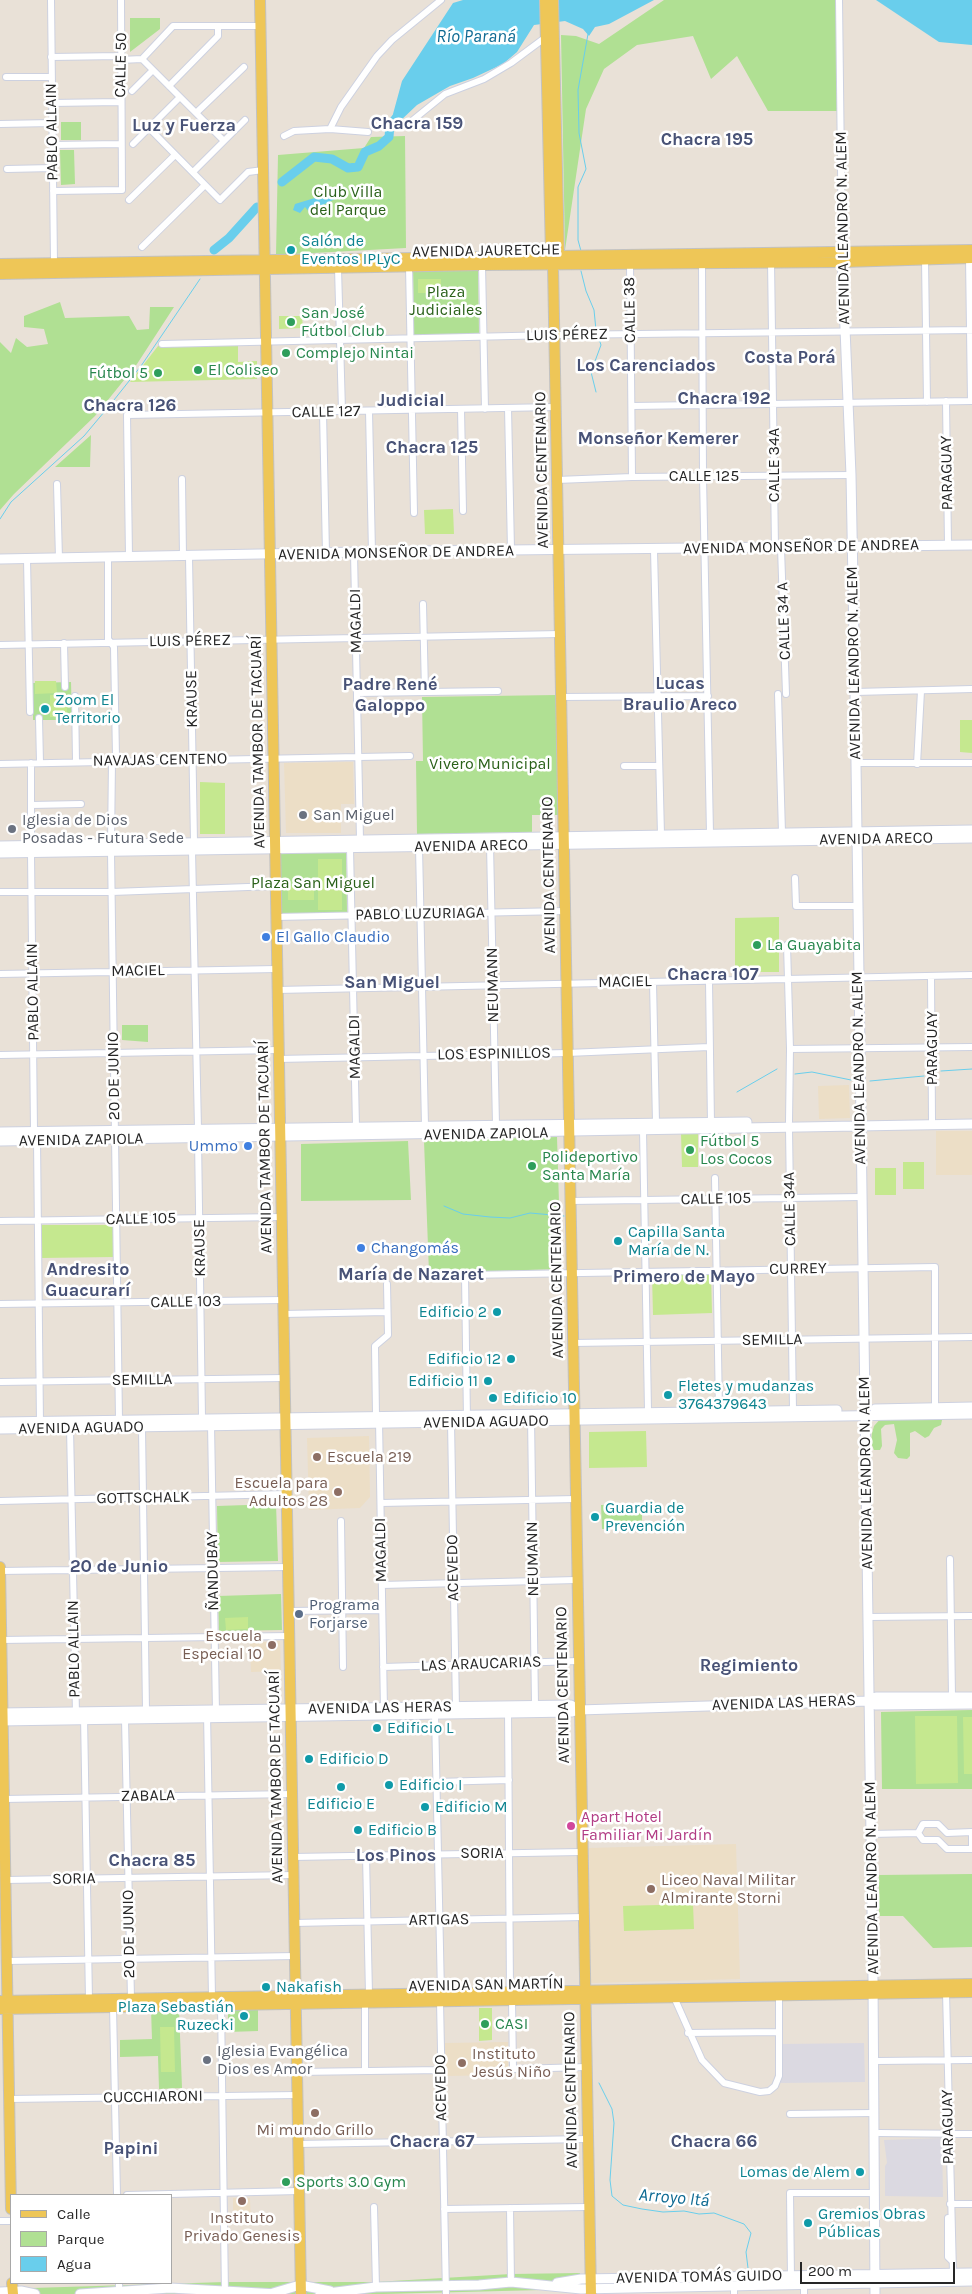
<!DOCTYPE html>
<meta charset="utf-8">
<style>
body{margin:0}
#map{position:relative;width:972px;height:2294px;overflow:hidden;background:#e9e1d7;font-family:Karla,sans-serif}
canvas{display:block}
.legend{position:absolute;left:10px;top:2194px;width:162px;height:90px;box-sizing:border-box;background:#fff;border:1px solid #a8a8a8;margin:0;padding:6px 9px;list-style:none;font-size:15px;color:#262626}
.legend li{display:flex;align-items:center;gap:10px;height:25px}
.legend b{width:25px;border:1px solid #a8a8a8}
.scale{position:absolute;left:800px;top:2262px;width:155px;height:22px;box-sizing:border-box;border:2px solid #262626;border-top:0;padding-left:6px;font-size:15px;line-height:18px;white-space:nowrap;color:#262626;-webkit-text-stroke:4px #fff;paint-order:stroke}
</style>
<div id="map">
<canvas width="972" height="2294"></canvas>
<ul class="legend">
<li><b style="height:6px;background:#eec657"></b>Calle</li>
<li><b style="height:14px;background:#b0e093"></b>Parque</li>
<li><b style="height:14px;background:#69ceec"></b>Agua</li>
</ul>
<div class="scale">200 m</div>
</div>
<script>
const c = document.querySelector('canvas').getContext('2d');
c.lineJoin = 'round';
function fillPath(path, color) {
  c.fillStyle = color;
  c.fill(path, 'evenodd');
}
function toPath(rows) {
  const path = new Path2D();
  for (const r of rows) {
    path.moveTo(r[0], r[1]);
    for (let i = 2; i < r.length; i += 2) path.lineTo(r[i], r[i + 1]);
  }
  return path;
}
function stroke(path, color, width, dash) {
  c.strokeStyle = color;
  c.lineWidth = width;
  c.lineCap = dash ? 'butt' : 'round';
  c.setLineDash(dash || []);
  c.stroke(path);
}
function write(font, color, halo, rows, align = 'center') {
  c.font = font + ' Karla,sans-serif';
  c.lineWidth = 5;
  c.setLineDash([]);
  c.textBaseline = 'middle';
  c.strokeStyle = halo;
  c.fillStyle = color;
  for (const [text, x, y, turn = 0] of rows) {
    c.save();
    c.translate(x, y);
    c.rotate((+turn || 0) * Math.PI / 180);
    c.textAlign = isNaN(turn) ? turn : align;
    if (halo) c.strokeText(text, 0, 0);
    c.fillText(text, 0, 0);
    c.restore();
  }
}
const industrial = toPath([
 [864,2043,865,2082,781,2083,781,2044],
 [942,2138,943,2197,885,2196,885,2166,887,2163,884,2140]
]);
const education = toPath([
 [353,762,354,804,341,804,341,833,286,833,284,763],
 [849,1085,850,1118,819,1119,818,1086],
 [936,1131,972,1131,972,1175,936,1175],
 [369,1436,370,1497,360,1508,309,1510,307,1438],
 [280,1641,281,1671,251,1672,250,1643],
 [736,1844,740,1979,591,1983,588,1848],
 [508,2042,508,2075,446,2076,445,2043],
 [233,2198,250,2198,251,2224,233,2225]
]);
const green = toPath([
 [664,0,836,0,837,111,768,111,737,56,711,79,693,36,637,45,604,69,586,109,565,250,561,35,576,36,599,44],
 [130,18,160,18,160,29,130,52],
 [61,122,81,122,81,140,61,140],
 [405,136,406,248,276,255,278,155,364,148,371,137],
 [60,150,74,150,75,184,61,185],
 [478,267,479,334,414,335,413,268],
 [60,302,65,318,129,316,137,330,149,329,150,307,174,307,137,364,95,416,14,494,0,510,0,342,11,353,16,338,27,347,48,344,44,329,24,327,24,316],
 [91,435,90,467,55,467],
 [71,682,72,720,33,720,33,683],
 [556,695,558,815,532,815,532,832,417,834,416,761,423,761,422,697],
 [346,852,347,912,281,914,279,853],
 [122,1025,148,1025,148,1042,122,1040],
 [557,1137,561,1269,429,1273,424,1141],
 [408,1141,411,1200,301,1201,301,1144],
 [940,1414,942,1420,941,1425,934,1428,929,1436,925,1438,915,1431,910,1433,910,1456,907,1459,898,1458,894,1453,897,1440,894,1424,885,1425,881,1429,882,1446,880,1450,874,1450,871,1443,872,1433,874,1426,882,1417],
 [276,1504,278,1561,218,1562,217,1506],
 [642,1504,642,1528,602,1529,601,1505],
 [281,1594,282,1630,219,1631,218,1596],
 [972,1710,972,1789,882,1789,881,1712],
 [972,1874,972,1947,933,1948,903,1916,880,1916,879,1913,879,1875],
 [151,2009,179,2009,182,2088,159,2089,158,2056,120,2057,120,2040,152,2039],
 [258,2009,258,2031,228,2032,228,2010],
 [580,2273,581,2289,383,2294,0,2294,0,2289,225,2282,375,2282,511,2274]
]);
const pitch = toPath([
 [418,279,441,279,441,293,418,293],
 [279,316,302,316,303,328,279,329],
 [238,345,238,362,257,361,257,379,130,382,158,346],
 [453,509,454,534,425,534,424,510],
 [35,681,56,681,57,693,35,694],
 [50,695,67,695,67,717,50,717],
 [960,720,972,720,972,753,960,752],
 [200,782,225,783,225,834,200,834],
 [342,859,342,910,318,910,318,859],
 [288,886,314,886,314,900,288,900],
 [779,917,779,972,735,972,735,918],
 [698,1133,698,1167,682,1167,681,1134],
 [903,1162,924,1162,924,1189,903,1189],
 [875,1168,896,1168,896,1195,875,1195],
 [41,1225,113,1225,114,1257,41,1258],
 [711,1273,712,1313,653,1315,652,1275],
 [646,1431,647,1467,589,1468,589,1432],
 [248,1617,248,1629,226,1630,225,1618],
 [957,1716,958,1783,916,1784,915,1716],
 [963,1717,972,1717,972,1774,964,1774],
 [693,1904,694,1929,624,1931,623,1906],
 [479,2008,492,2008,492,2040,479,2041],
 [160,2027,174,2027,175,2072,161,2072]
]);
const water = toPath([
 [463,0,654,0,609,24,595,27,589,36,583,29,565,21,534,25,517,52,503,64,473,78,450,86,417,105,398,123,390,125,402,81,453,3],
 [876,0,972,0,972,45,939,42],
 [328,192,335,195,335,199,323,205,316,205,314,214,311,214,305,207,300,213,293,210,295,204,318,197,325,199]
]);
const stream = toPath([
 [581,251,578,240,578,187,586,169,579,133,578,90,588,34],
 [581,271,586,291,594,310,596,330],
 [596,392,591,372,601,345,599,339],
 [0,519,11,502,84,436,110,405,141,366,200,279],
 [941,1071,972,1069],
 [795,1074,812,1072,851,1080],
 [870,1081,924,1076],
 [737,1092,777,1069],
 [444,1206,463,1214,490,1217,510,1218,530,1213,564,1216],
 [599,2083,612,2109,614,2123,610,2180,612,2196,623,2205,642,2209,663,2212,684,2211,699,2214,714,2213,744,2224,751,2233,746,2252,748,2268]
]);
const river = toPath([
 [282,182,314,157,332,159,348,168,358,167,365,152,379,146,389,137,390,125,397,117],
 [214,250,229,238,257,207]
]);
const street = toPath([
 [51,0,54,263],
 [839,0,842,251],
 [51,57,120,56],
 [142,59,173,26,260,26],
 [142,59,224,141],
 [120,60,142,59],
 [6,77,51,77],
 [169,86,218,36,218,26],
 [132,91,153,70],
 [51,103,120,102],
 [196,113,244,67],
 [0,124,52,123],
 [408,124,445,94,484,79,511,63,546,37],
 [149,128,220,200,248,172,263,170],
 [330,129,368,132],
 [284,136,294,131,330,129,341,107,377,56,392,40,441,0],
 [133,144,180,97],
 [52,145,120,144],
 [7,169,53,168],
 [193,172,245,120],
 [53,191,122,190,121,0],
 [129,200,175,155],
 [142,247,205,185],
 [969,258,971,401],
 [925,259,927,402],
 [771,261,775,548],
 [702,262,703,476,710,834],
 [630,264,632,477],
 [482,265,485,409],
 [409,267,414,513],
 [338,268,342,411],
 [162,344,555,335,972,330],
 [946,401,948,545],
 [632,406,972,401],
 [508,408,511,550],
 [461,409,463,511],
 [369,411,372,553],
 [323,412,326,554],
 [182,479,183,557],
 [557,480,632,477,851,475],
 [57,484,59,559],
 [781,548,786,694],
 [654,550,661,835],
 [354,553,360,840],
 [129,557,127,415,556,407],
 [189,557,194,842],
 [108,558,108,639,114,647,116,757,112,761],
 [27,559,30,712],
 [423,604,425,692],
 [64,643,65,687],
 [0,645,560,634],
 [855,692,972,689],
 [357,693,498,691],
 [778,694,782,833],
 [75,696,76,762],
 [561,697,708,696],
 [39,718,40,763],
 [31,763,31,845],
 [856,763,972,763],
 [0,764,410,756],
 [917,764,921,691],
 [624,766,659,766],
 [31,805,81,804],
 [111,844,112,761],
 [490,845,496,1125],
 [419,847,425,1126],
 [350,848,356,1127],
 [192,850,198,1129],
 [111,852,119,1420],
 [31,853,34,1131],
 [795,878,796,906,856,906],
 [0,892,112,892,275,886],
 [276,917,565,911],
 [787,945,790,1049,789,1122],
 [0,974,277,969],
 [931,976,932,1120],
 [709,981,711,1124],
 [653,982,656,1123],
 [277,990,972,975],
 [790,1049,972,1047],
 [0,1055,278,1050],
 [278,1059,567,1053,709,1047],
 [789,1128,793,1410],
 [643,1130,648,1411],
 [198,1138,202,1418],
 [37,1140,40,1424],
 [715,1178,719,1411],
 [570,1201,862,1197],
 [0,1221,281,1217],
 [0,1304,283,1300],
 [283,1314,387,1312],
 [573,1343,972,1337],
 [0,1382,284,1378],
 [376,1416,375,1346,388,1335,387,1284],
 [531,1417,535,1705],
 [379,1420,384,1710],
 [467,1420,465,1275,935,1267,935,1407],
 [451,1422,456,1709],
 [211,1424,216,1713],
 [142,1427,146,1711],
 [70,1428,76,1714],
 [0,1501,286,1494],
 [381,1503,576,1499],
 [341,1521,343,1667],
 [950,1559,952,1697],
 [0,1571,288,1567],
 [382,1585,576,1580],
 [288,1611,382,1610],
 [868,1617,972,1616],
 [1,1640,289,1636],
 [383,1667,578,1661],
 [508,1709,510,1992],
 [207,1713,212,1997],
 [435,1714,441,1994],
 [84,1716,89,2000],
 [125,1719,131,1999],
 [436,1782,509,1780],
 [4,1799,292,1794],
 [972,1832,972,1849],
 [918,1833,923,1824,938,1824,947,1833,972,1832],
 [918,1833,923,1840,938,1840,947,1849,972,1849],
 [871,1834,918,1833],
 [366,1855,369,1995],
 [293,1857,581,1852],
 [6,1880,293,1875],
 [294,1923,583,1917],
 [7,1961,295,1956],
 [946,1992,953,2273],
 [674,1997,702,2060,724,2083,760,2092,769,2091,775,2086,779,2076,779,1995],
 [512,2000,513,2069,586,2067],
 [440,2001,446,2294],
 [365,2002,365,2071],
 [221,2005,225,2294],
 [113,2007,117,2195],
 [688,2033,779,2032],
 [877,2061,972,2060],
 [297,2072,441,2070],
 [9,2099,297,2095],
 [790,2114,873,2113],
 [879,2133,972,2134],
 [298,2144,587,2139],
 [127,2195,299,2191],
 [950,2204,972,2204],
 [374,2207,376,2287],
 [510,2208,511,2282],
 [444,2209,588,2207],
 [948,2218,948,2257,952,2261],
 [0,2221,11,2221],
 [791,2279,790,2193,874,2193],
 [119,2283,119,2291],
 [804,2285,804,2294],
 [734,2286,734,2294]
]);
const secondary = toPath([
 [842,255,851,475,855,692,873,1979,875,2294],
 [0,559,415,551,972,545],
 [0,846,972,830],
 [0,853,972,838],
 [0,1132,747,1122],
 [0,1141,972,1124],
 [875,1409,972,1407],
 [0,1422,837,1410],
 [0,1429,972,1414],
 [869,1701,876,1705,972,1704],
 [0,1713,571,1705,579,1710],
 [0,1721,572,1712,579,1710,869,1701,876,1697,972,1697],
 [557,2283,581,2279,972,2273],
 [0,2292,21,2291,35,2294],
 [273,2293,300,2285,330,2291],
 [80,2294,170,2288,278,2294],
 [320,2294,376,2287,479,2285,511,2282,581,2289,972,2281]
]);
const primary = toPath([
 [260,0,301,2294],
 [545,0,551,255,553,265,591,2294],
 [553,0,559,255,556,261],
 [0,264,972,250],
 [0,274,482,265,843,262,972,258],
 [0,1567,11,2209],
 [0,2001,972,1984],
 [0,2009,972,1992],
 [12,2283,13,2294]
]);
const markers = [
 [291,250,5,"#0f9aa8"],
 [291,322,5,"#2e9e5b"],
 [286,353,5,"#2e9e5b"],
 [198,370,5,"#2e9e5b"],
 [158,373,5,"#2e9e5b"],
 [45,709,5,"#0f9aa8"],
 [303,815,5,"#6b7280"],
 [12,829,5,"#6b7280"],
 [266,937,5,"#3f7fe0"],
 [757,945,5,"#2e9e5b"],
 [248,1146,5,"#3f7fe0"],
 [690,1150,5,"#2e9e5b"],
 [532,1166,5,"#2e9e5b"],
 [618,1241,5,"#0f9aa8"],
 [361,1248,5,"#3f7fe0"],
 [497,1312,5,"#0f9aa8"],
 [511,1359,5,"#0f9aa8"],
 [488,1381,5,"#0f9aa8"],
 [668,1395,5,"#0f9aa8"],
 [493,1398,5,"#0f9aa8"],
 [317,1457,5,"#8d6e63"],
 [338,1492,5,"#8d6e63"],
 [595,1517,5,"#0f9aa8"],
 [299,1614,5,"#5c6f8a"],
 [272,1645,5,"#8d6e63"],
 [377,1728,5,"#0f9aa8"],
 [309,1759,5,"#0f9aa8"],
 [389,1785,5,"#0f9aa8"],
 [341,1787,5,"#0f9aa8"],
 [425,1807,5,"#0f9aa8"],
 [571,1826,5,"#d1479c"],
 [358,1830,5,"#0f9aa8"],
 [651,1889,5,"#8d6e63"],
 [266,1987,5,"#0f9aa8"],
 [244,2016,5,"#0f9aa8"],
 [485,2024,5,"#2e9e5b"],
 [207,2060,5,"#6b7280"],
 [462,2063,5,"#8d6e63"],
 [315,2113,5,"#8d6e63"],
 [860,2172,5,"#0f9aa8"],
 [286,2182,5,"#2e9e5b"],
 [242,2201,5,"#8d6e63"],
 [808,2223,5,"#0f9aa8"]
];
const streetNames = [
 ["CALLE 50",121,65,-89],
 ["PABLO ALLAIN",52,132,-91],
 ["AVENIDA LEANDRO N. ALEM",843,228,-91],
 ["AVENIDA JAURETCHE",486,251,-1],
 ["CALLE 38",630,310,-91],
 ["LUIS PÉREZ",567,335,-1],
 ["CALLE 127",326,412,-1],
 ["CALLE 34A",774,465,-90],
 ["AVENIDA CENTENARIO",542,470,-91],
 ["PARAGUAY",947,473,-91],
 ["CALLE 125",704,476],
 ["AVENIDA MONSEÑOR DE ANDREA",801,547,-1],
 ["AVENIDA MONSEÑOR DE ANDREA",396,553,-1],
 ["MAGALDI",356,621,-91],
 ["CALLE 34 A",784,621,-92],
 ["LUIS PÉREZ",190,641,-1],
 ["AVENIDA LEANDRO N. ALEM",854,663,-91],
 ["KRAUSE",192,699,-91],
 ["AVENIDA TAMBOR DE TACUARÍ",258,742,-91],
 ["NAVAJAS CENTENO",160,760,-1],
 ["AVENIDA ARECO",876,839,-1],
 ["AVENIDA ARECO",471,846,-1],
 ["AVENIDA CENTENARIO",549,875,-91],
 ["PABLO LUZURIAGA",420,914,-1],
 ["MACIEL",138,971,-1],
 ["MACIEL",625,982,-1],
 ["NEUMANN",493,985,-91],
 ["PABLO ALLAIN",33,992,-91],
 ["MAGALDI",355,1047,-91],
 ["PARAGUAY",932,1048,-90],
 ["LOS ESPINILLOS",494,1054,-1],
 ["AVENIDA LEANDRO N. ALEM",859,1068,-91],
 ["20 DE JUNIO",114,1076,-91],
 ["AVENIDA ZAPIOLA",486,1134,-1],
 ["AVENIDA ZAPIOLA",81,1140,-1],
 ["AVENIDA TAMBOR DE TACUARÍ",265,1147,-91],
 ["CALLE 105",716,1199,-1],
 ["CALLE 34A",790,1209,-91],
 ["CALLE 105",141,1219,-1],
 ["KRAUSE",200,1248,-91],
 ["CURREY",798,1269,-1],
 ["AVENIDA CENTENARIO",557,1280,-91],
 ["CALLE 103",186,1302,-1],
 ["SEMILLA",772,1340,-1],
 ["SEMILLA",142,1380,-1],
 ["AVENIDA AGUADO",486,1422,-1],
 ["AVENIDA AGUADO",81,1428,-1],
 ["AVENIDA LEANDRO N. ALEM",866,1473,-91],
 ["GOTTSCHALK",143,1498,-1],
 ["MAGALDI",381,1550,-91],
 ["NEUMANN",533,1559,-91],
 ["ACEVEDO",453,1568,-91],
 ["ÑANDUBAY",213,1571,-91],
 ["PABLO ALLAIN",74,1649,-91],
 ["LAS ARAUCARIAS",481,1664,-2],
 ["AVENIDA CENTENARIO",563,1685,-91],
 ["AVENIDA LAS HERAS",784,1703,-2],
 ["AVENIDA LAS HERAS",380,1708,-1],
 ["AVENIDA TAMBOR DE TACUARÍ",276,1777,-91],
 ["ZABALA",148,1796,-1],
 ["SORIA",482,1853],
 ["AVENIDA LEANDRO N. ALEM",872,1878,-91],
 ["SORIA",74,1879,-1],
 ["ARTIGAS",439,1920,-1],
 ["20 DE JUNIO",129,1934,-91],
 ["AVENIDA SAN MARTÍN",486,1985,-1],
 ["ACEVEDO",441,2088,-91],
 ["AVENIDA CENTENARIO",571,2090,-91],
 ["CUCCHIARONI",153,2097,-1],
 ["PARAGUAY",948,2127,-91],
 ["AVENIDA TOMÁS GUIDO",699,2277,-1]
];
const parkNames = [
 ["Club Villa",348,192],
 ["del Parque",348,210],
 ["Plaza",446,292],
 ["Judiciales",446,310],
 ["Vivero Municipal",490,764],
 ["Plaza San Miguel",313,883]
];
const cultureNames = [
 ["Salón de",301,241],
 ["Eventos IPLyC",301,259],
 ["Zoom El",55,700],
 ["Territorio",55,718],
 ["Capilla Santa",628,1232],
 ["María de N.",628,1250],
 ["Edificio 2",487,1312,"right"],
 ["Edificio 12",501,1359,"right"],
 ["Edificio 11",478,1381,"right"],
 ["Fletes y mudanzas",678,1386],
 ["3764379643",678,1404],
 ["Edificio 10",503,1398],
 ["Guardia de",605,1508],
 ["Prevención",605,1526],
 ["Edificio L",387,1728],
 ["Edificio D",319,1759],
 ["Edificio I",399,1785],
 ["Edificio E",341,1804,"center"],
 ["Edificio M",435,1807],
 ["Edificio B",368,1830],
 ["Nakafish",276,1987],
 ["Plaza Sebastián",234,2007,"right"],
 ["Ruzecki",234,2025,"right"],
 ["Lomas de Alem",850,2172,"right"],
 ["Gremios Obras",818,2214],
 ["Públicas",818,2232]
];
const leisureNames = [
 ["San José",301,313],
 ["Fútbol Club",301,331],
 ["Complejo Nintai",296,353],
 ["El Coliseo",208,370],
 ["Fútbol 5",148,373,"right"],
 ["La Guayabita",767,945],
 ["Fútbol 5",700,1141],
 ["Los Cocos",700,1159],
 ["Polideportivo",542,1157],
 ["Santa María",542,1175],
 ["CASI",495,2024],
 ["Sports 3.0 Gym",296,2182]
];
const worshipNames = [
 ["San Miguel",313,815],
 ["Iglesia de Dios",22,820],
 ["Posadas - Futura Sede",22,838],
 ["Iglesia Evangélica",217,2051],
 ["Dios es Amor",217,2069]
];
const shopNames = [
 ["El Gallo Claudio",276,937],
 ["Ummo",238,1146,"right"],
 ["Changomás",371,1248]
];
const educationNames = [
 ["Escuela 219",327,1457],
 ["Escuela para",328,1483,"right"],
 ["Adultos 28",328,1501,"right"],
 ["Escuela",262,1636,"right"],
 ["Especial 10",262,1654,"right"],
 ["Liceo Naval Militar",661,1880],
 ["Almirante Storni",661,1898],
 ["Instituto",472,2054],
 ["Jesús Niño",472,2072],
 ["Mi mundo Grillo",315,2130,"center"],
 ["Instituto",242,2218,"center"],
 ["Privado Genesis",242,2236,"center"]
];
const serviceNames = [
 ["Programa",309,1605],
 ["Forjarse",309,1623]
];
const hotelNames = [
 ["Apart Hotel",581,1817],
 ["Familiar Mi Jardín",581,1835]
];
const waterNames = [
 ["Río Paraná",476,37],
 ["Arroyo Itá",674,2198,5]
];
const neighbourhoodNames = [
 ["Chacra 159",417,124],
 ["Luz y Fuerza",184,126],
 ["Chacra 195",707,140],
 ["Costa Porá",790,358],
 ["Los Carenciados",646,366],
 ["Chacra 192",724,399],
 ["Judicial",411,401],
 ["Chacra 126",130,406],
 ["Monseñor Kemerer",658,439],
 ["Chacra 125",432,448],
 ["Lucas",680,684],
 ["Braulio Areco",680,705],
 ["Padre René",390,685],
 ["Galoppo",390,706],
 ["Chacra 107",713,975],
 ["San Miguel",392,983],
 ["Andresito",88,1270],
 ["Guacurarí",88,1291],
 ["María de Nazaret",411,1275],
 ["Primero de Mayo",684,1277],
 ["20 de Junio",119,1567],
 ["Regimiento",749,1666],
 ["Los Pinos",396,1856],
 ["Chacra 85",152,1861],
 ["Chacra 67",432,2142],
 ["Chacra 66",714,2142],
 ["Papini",131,2149]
];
fillPath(industrial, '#dbd9e1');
fillPath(education, '#ecdec6');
fillPath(green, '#b0e093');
fillPath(pitch, '#c5e88f');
fillPath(water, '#69ceec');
stroke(stream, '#69ceec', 1);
stroke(river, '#69ceec', 9);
stroke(street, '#cdd1e0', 8);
stroke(secondary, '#cdd1e0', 11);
stroke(primary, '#c2c2c2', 12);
stroke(street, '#fff', 6);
stroke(secondary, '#fff', 9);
stroke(primary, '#eec657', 10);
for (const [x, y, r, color] of markers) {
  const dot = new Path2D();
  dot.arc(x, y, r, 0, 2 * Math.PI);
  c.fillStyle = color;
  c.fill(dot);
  stroke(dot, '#fff', 2);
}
write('16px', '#262626', '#fff', streetNames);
write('16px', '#2a6119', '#fff', parkNames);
write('16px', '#0d838f', '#fff', cultureNames, 'left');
write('16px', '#27864d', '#fff', leisureNames, 'left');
write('16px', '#5b616d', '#fff', worshipNames, 'left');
write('16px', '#366cbe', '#fff', shopNames, 'left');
write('16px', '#785e54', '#fff', educationNames, 'left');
write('16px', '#4e5e75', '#fff', serviceNames, 'left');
write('16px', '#b23c85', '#fff', hotelNames, 'left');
write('italic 18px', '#0e6a93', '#fff', waterNames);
write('bold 18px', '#485276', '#fff', neighbourhoodNames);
</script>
